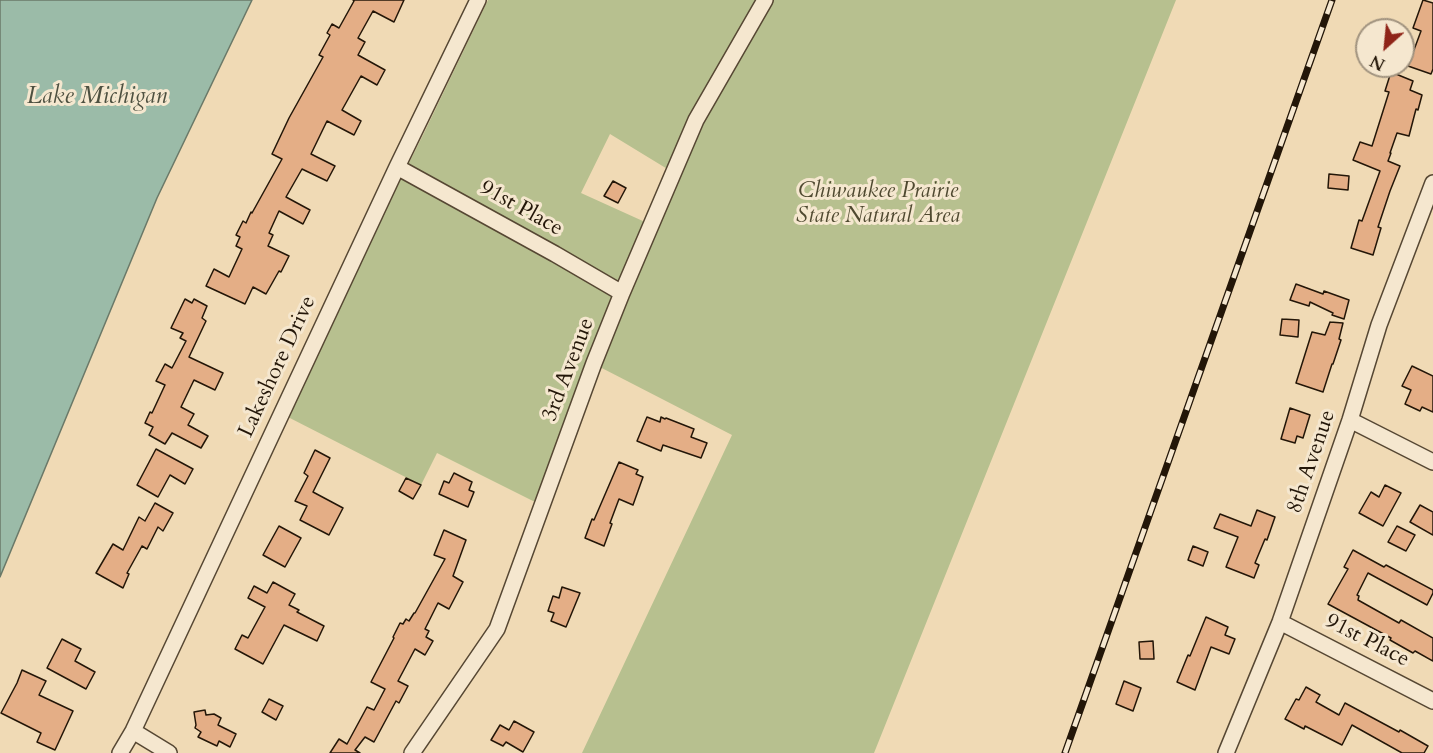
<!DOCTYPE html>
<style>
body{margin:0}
#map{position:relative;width:1433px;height:753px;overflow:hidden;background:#f0dab5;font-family:Cardo,serif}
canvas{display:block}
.north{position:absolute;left:1355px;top:18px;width:60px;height:60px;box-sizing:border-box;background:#f5e7cf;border:2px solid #a1937f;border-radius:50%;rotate:207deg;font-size:16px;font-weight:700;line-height:24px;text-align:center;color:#231608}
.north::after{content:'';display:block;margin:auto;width:21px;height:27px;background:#8f2418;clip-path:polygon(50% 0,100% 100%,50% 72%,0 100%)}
</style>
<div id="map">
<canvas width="1433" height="753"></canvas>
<div class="north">N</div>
</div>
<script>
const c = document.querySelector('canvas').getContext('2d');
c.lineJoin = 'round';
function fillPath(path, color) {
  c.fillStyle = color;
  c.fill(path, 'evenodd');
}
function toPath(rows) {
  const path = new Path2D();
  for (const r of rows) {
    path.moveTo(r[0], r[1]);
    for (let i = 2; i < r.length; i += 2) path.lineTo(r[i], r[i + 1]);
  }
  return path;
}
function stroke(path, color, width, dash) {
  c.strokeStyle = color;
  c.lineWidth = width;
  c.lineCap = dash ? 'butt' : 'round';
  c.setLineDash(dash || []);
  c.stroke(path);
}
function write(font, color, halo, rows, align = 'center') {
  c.font = font + ' Cardo,serif';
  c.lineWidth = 6;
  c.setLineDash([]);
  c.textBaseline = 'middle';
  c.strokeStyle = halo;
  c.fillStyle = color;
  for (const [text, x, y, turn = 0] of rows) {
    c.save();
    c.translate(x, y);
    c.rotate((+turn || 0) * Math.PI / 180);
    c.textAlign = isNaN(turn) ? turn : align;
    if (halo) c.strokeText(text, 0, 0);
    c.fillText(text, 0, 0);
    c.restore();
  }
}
const green = toPath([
 [488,0,1176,0,874,753,582,753,732,435,594,364,543,506,437,453,421,485,282,414,423,135],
 [610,134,669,170,645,222,581,193]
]);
const water = toPath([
 [0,0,252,0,157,198,0,577,0,0]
]);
const building = toPath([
 [353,0,404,0,394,22,373,11,358,38,365,42,358,55,385,70,377,85,361,76,342,110,361,121,354,135,327,121,311,154,335,166,327,181,302,169,286,197,310,210,303,224,279,211,269,233,273,235,268,246,289,256,281,272,279,271,266,294,253,287,245,304,206,286,214,269,229,277,242,249,236,246,240,237,236,235,243,221,246,223,251,212,252,213,282,159,272,154,289,118,323,57,319,55,330,35,327,33,332,24,339,28,354,1,353,0],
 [1423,0,1433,3,1433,69,1431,74,1408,66,1421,31,1413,28,1423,0],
 [1391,72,1413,81,1410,90,1422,95,1418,110,1416,109,1409,136,1397,133,1390,153,1391,153,1388,161,1400,166,1390,191,1378,227,1381,228,1373,255,1351,248,1359,220,1362,221,1380,171,1353,160,1360,142,1372,146,1389,92,1385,91,1391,72],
 [1329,174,1349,176,1348,190,1328,188,1329,174],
 [613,181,626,188,618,203,604,196,613,181],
 [1296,284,1323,294,1324,291,1349,300,1344,319,1332,315,1333,313,1310,302,1309,306,1290,300,1296,284],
 [185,299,192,303,194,299,207,306,202,318,206,321,189,357,223,373,215,390,194,380,181,407,194,414,188,425,208,436,201,448,172,433,165,444,149,435,153,427,145,423,150,412,152,413,165,385,156,381,165,364,172,368,186,341,180,338,183,333,171,328,185,299],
 [1282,319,1299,320,1298,337,1280,335,1282,319],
 [1330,322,1343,323,1339,339,1341,340,1333,364,1332,364,1323,392,1296,383,1312,332,1325,335,1330,322],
 [1412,366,1433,376,1433,412,1422,407,1420,411,1405,404,1411,390,1402,386,1412,366],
 [1290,408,1310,415,1303,438,1297,436,1295,443,1281,439,1290,408],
 [647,417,660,422,661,417,665,419,666,418,694,429,691,437,707,443,701,458,663,445,661,451,637,441,647,417],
 [156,449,193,469,185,484,170,475,158,497,137,485,156,449],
 [315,450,330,458,313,492,343,508,329,535,300,520,307,506,295,501,308,476,304,473,315,450],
 [619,462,638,470,636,474,643,477,633,505,619,499,610,523,612,524,604,546,585,538,592,519,594,520,619,462],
 [454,473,472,482,469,490,474,492,468,507,439,494,444,481,449,483,454,473],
 [406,478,421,485,413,499,399,491,406,478],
 [1385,485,1401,493,1383,526,1359,513,1371,492,1379,497,1385,485],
 [155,503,173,513,163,531,158,527,147,549,142,546,127,573,129,574,123,588,96,573,113,544,123,550,139,517,145,521,155,503],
 [1420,505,1433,512,1433,535,1410,522,1420,505],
 [1257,510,1275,517,1267,540,1265,539,1255,563,1259,565,1254,578,1226,567,1238,537,1214,528,1220,514,1251,526,1257,510],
 [279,526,301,538,285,567,263,555,279,526],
 [1397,526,1415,535,1406,551,1388,542,1397,526],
 [444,530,466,540,453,576,463,582,449,609,438,603,425,629,429,631,426,637,433,641,425,655,415,649,398,681,408,686,399,703,396,701,374,742,365,737,355,750,360,753,330,753,339,739,347,744,367,707,374,710,385,689,371,682,394,638,393,637,400,623,403,624,406,619,409,621,414,613,415,613,445,559,434,555,444,530],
 [1193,546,1208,552,1203,566,1188,560,1193,546],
 [1353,550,1384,567,1386,565,1433,590,1433,593,1427,605,1368,573,1357,595,1359,596,1358,600,1399,623,1401,620,1433,638,1433,661,1415,651,1413,653,1390,640,1391,638,1328,604,1348,569,1344,567,1353,550],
 [273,582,295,594,289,605,299,610,297,612,324,626,317,641,284,625,263,664,235,649,242,635,248,638,265,607,248,598,254,586,267,593,273,582],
 [562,587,580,593,566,627,551,621,554,613,548,611,553,596,559,598,562,587],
 [1206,617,1228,627,1225,635,1235,639,1229,654,1211,647,1195,690,1177,682,1188,655,1190,656,1206,617],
 [62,639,81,649,75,661,95,672,86,689,47,668,62,639],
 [1153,641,1154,659,1140,659,1139,642,1153,641],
 [22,670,46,681,39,695,73,711,55,750,37,742,41,733,1,713,17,683,22,670],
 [1124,681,1141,688,1133,711,1116,704,1124,681],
 [1306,687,1320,695,1316,702,1339,715,1345,703,1399,732,1400,730,1428,746,1424,753,1402,753,1352,725,1342,745,1305,726,1304,729,1285,719,1296,699,1299,700,1306,687],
 [269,699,283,706,276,720,262,712,269,699],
 [205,710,206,715,214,714,221,718,218,725,236,734,230,747,219,741,217,746,198,737,201,732,195,728,196,725,194,712,205,710],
 [514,721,534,732,523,752,506,742,503,746,491,740,500,725,509,730,514,721]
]);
const minor = toPath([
 [397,167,555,254,622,293],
 [1350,420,1433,462],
 [1280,622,1433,701],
 [133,731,169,753],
 [120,753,133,731,397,167,478,0],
 [412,753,497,629,594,363,622,293,696,120,765,0],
 [1226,753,1280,622,1350,420,1379,325,1433,183]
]);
const rail = toPath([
 [1065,753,1332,0]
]);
const parkNames = [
 ["Chiwaukee Prairie",878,192],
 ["State Natural Area",878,217]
];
const streetNames = [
 ["91st Place",521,209,29],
 ["Lakeshore Drive",278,367,-65],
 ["3rd Avenue",569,370,-69],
 ["8th Avenue",1312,462,-71],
 ["91st Place",1367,641,27]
];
const waterNames = [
 ["Lake Michigan",97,97]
];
fillPath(green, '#b7c08f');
fillPath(water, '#9bbba8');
stroke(water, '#6b7968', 1.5);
fillPath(building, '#e4ae86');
stroke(building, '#231608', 1.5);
stroke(minor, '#564733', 18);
stroke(minor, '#f5e7cf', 15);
stroke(rail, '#231608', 7);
stroke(rail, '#f5e7cf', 4.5, [14]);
write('italic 22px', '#4f4930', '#f5e7cf', parkNames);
write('22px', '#231608', '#f5e7cf', streetNames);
write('italic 24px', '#4d5040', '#f5e7cf', waterNames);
</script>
